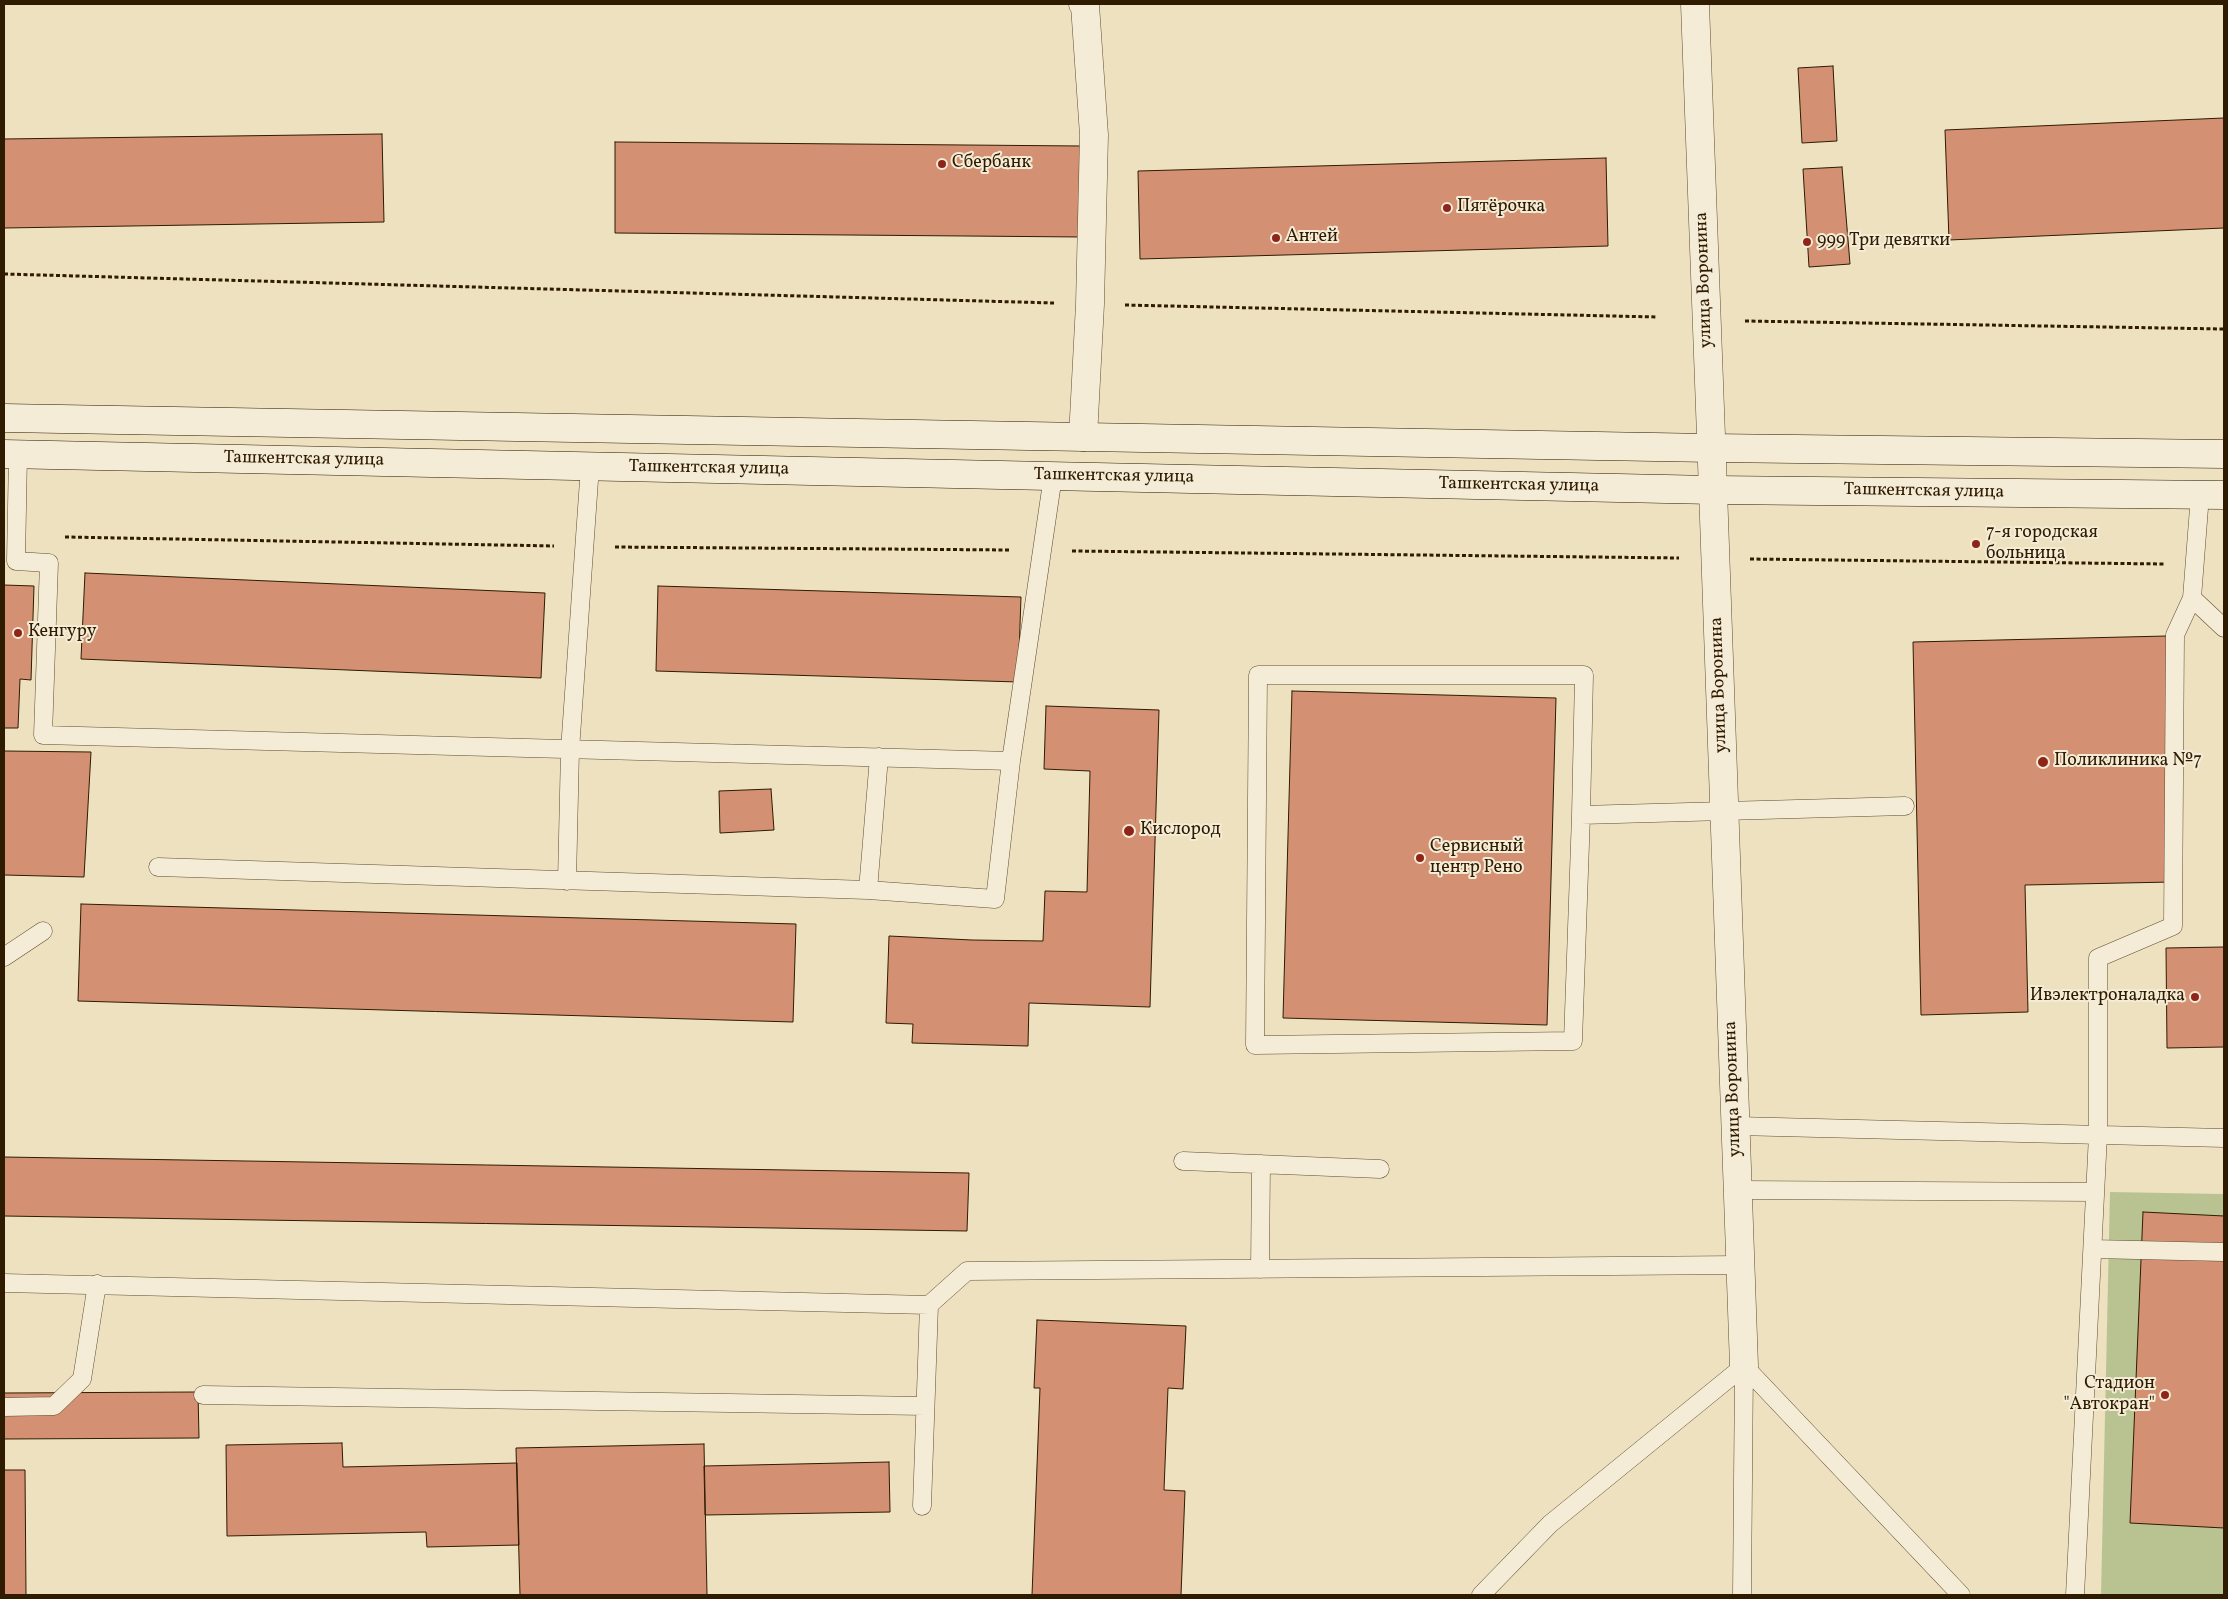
<!DOCTYPE html>
<meta charset="utf-8">
<style>
body{margin:0}
#map{position:relative;width:2228px;height:1599px;overflow:hidden;background:#eee1c0;font-family:Vollkorn,serif}
canvas{display:block}
.frame{position:absolute;inset:0;border:5px solid #2f1b00;pointer-events:none}
</style>
<div id="map">
<canvas width="2228" height="1599"></canvas>
<div class="frame"></div>
</div>
<script>
const c = document.querySelector('canvas').getContext('2d');
c.lineJoin = 'round';
function fillPath(path, color) {
  c.fillStyle = color;
  c.fill(path, 'evenodd');
}
function toPath(rows) {
  const path = new Path2D();
  for (const r of rows) {
    path.moveTo(r[0], r[1]);
    for (let i = 2; i < r.length; i += 2) path.lineTo(r[i], r[i + 1]);
  }
  return path;
}
function stroke(path, color, width, dash) {
  c.strokeStyle = color;
  c.lineWidth = width;
  c.lineCap = dash ? 'butt' : 'round';
  c.setLineDash(dash || []);
  c.stroke(path);
}
function write(font, color, halo, rows, align = 'center') {
  c.font = font + ' Vollkorn,serif';
  c.lineWidth = 4;
  c.setLineDash([]);
  c.textBaseline = 'middle';
  c.strokeStyle = halo;
  c.fillStyle = color;
  for (const [text, x, y, turn = 0] of rows) {
    c.save();
    c.translate(x, y);
    c.rotate((+turn || 0) * Math.PI / 180);
    c.textAlign = isNaN(turn) ? turn : align;
    if (halo) c.strokeText(text, 0, 0);
    c.fillText(text, 0, 0);
    c.restore();
  }
}
const green = toPath([
 [2110,1192,2224,1194,2224,1595,2101,1595]
]);
const building = toPath([
 [1833,66,1837,141,1802,143,1798,68,1833,66],
 [2224,118,2224,228,1949,240,1945,130,2224,118],
 [382,134,384,222,4,228,4,139,382,134],
 [615,142,1082,146,1082,237,615,233,615,142],
 [1606,158,1608,246,1140,259,1138,171,1606,158],
 [1842,167,1850,264,1809,267,1803,169,1842,167],
 [85,573,545,593,541,678,81,659,85,573],
 [4,585,34,586,31,680,20,679,18,728,4,728,4,585],
 [658,586,1021,597,1018,682,656,671,658,586],
 [2167,636,2172,882,2025,885,2028,1012,1921,1015,1913,642,2167,636],
 [1292,691,1556,698,1547,1025,1283,1018,1292,691],
 [1046,706,1159,710,1150,1007,1029,1003,1028,1046,912,1043,913,1024,886,1023,889,936,972,940,1043,941,1045,891,1087,892,1090,771,1044,769,1046,706],
 [4,751,91,752,84,877,4,875,4,751],
 [771,789,774,830,720,833,719,791,771,789],
 [81,904,796,924,793,1022,78,1001,81,904],
 [2224,947,2224,1047,2167,1048,2166,948,2224,947],
 [4,1157,969,1173,967,1231,4,1216,4,1157],
 [2143,1212,2224,1216,2224,1528,2130,1523,2143,1212],
 [1037,1320,1186,1326,1183,1389,1168,1388,1164,1490,1185,1491,1181,1595,1032,1595,1040,1388,1034,1388,1037,1320],
 [198,1392,199,1438,4,1439,4,1393,198,1392],
 [342,1443,343,1467,517,1463,519,1545,427,1547,426,1532,227,1536,226,1445,342,1443],
 [704,1444,707,1595,520,1595,516,1448,704,1444],
 [889,1462,890,1512,705,1515,704,1466,889,1462],
 [4,1470,25,1470,26,1595,4,1595,4,1470]
]);
const path = toPath([
 [4,274,1054,303],
 [1125,305,1657,317],
 [1745,321,2224,329],
 [65,537,554,546],
 [615,547,1011,550],
 [1072,551,1679,558],
 [1750,559,2164,564]
]);
const service = toPath([
 [18,454,16,561,49,563,43,735,1011,761],
 [2200,495,2192,598,2224,628],
 [1581,815,1573,1041,1255,1045,1258,675,1584,675,1581,815,1905,806],
 [158,867,868,890,995,899,1011,761,1053,476],
 [567,881,570,750,590,466],
 [868,890,879,757],
 [4,957,43,931],
 [1736,1126,2224,1138],
 [1183,1161,1380,1169],
 [1738,1190,2095,1192],
 [2093,1249,2224,1252],
 [1260,1269,1261,1164],
 [4,1283,929,1305,967,1271,1741,1265],
 [1744,1366,1961,1595],
 [203,1395,925,1406],
 [4,1407,54,1406,82,1379,97,1284],
 [922,1506,929,1305],
 [1481,1595,1550,1524,1744,1366],
 [1742,1595,1744,1366],
 [2075,1595,2098,1135,2098,958,2173,926,2175,635,2192,598]
]);
const minor = toPath([
 [1083,4,1085,5,1094,135,1090,304,1083,437],
 [1713,490,1744,1366]
]);
const tertiary = toPath([
 [1695,4,1713,490]
]);
const secondary = toPath([
 [4,418,1711,448,2224,454],
 [4,454,1713,490,2224,495]
]);
const markers = [
 [942,164,5,"#8f2418"],
 [1447,208,5,"#8f2418"],
 [1276,238,5,"#8f2418"],
 [1807,242,5,"#8f2418"],
 [1976,544,5,"#8f2418"],
 [18,633,5,"#8f2418"],
 [2043,762,6,"#8f2418"],
 [1129,831,6,"#8f2418"],
 [1420,858,5,"#8f2418"],
 [2195,997,5,"#8f2418"],
 [2165,1395,5,"#8f2418"]
];
const poiNames = [
 ["Сбербанк",952,164],
 ["Пятёрочка",1457,208],
 ["Антей",1286,238],
 ["999 Три девятки",1817,242],
 ["7-я городская",1986,534],
 ["больница",1986,555],
 ["Кенгуру",28,633],
 ["Поликлиника №7",2054,762],
 ["Кислород",1140,831],
 ["Сервисный",1430,848],
 ["центр Рено",1430,869],
 ["Ивэлектроналадка",2185,997,"right"],
 ["Стадион",2155,1385,"right"],
 ["\"Автокран\"",2155,1406,"right"]
];
const streetNames = [
 ["улица Воронина",1705,280,-92],
 ["Ташкентская улица",304,460,1],
 ["Ташкентская улица",709,469,1],
 ["Ташкентская улица",1114,477,1],
 ["Ташкентская улица",1519,486,1],
 ["Ташкентская улица",1924,492,1],
 ["улица Воронина",1720,685,-92],
 ["улица Воронина",1734,1089,-92]
];
fillPath(green, '#b9c392');
fillPath(building, '#d39072');
stroke(building, '#2f1b00', 1);
stroke(service, '#5f4c30', 19);
stroke(minor, '#5f4c30', 29);
stroke(tertiary, '#5f4c30', 29);
stroke(secondary, '#2f1b00', 29);
stroke(path, '#2f1b00', 3, [4, 2.5]);
stroke(service, '#f4ecd6', 18);
stroke(minor, '#f4ecd6', 28);
stroke(tertiary, '#f4ecd6', 28);
stroke(secondary, '#f4ecd6', 28);
for (const [x, y, r, color] of markers) {
  const dot = new Path2D();
  dot.arc(x, y, r, 0, 2 * Math.PI);
  c.fillStyle = color;
  c.fill(dot);
  stroke(dot, '#f4ecd6', 2);
}
write('18px', '#2f1b00', '#f4ecd6', poiNames, 'left');
write('18px', '#2f1b00', '#f4ecd6', streetNames);
</script>
